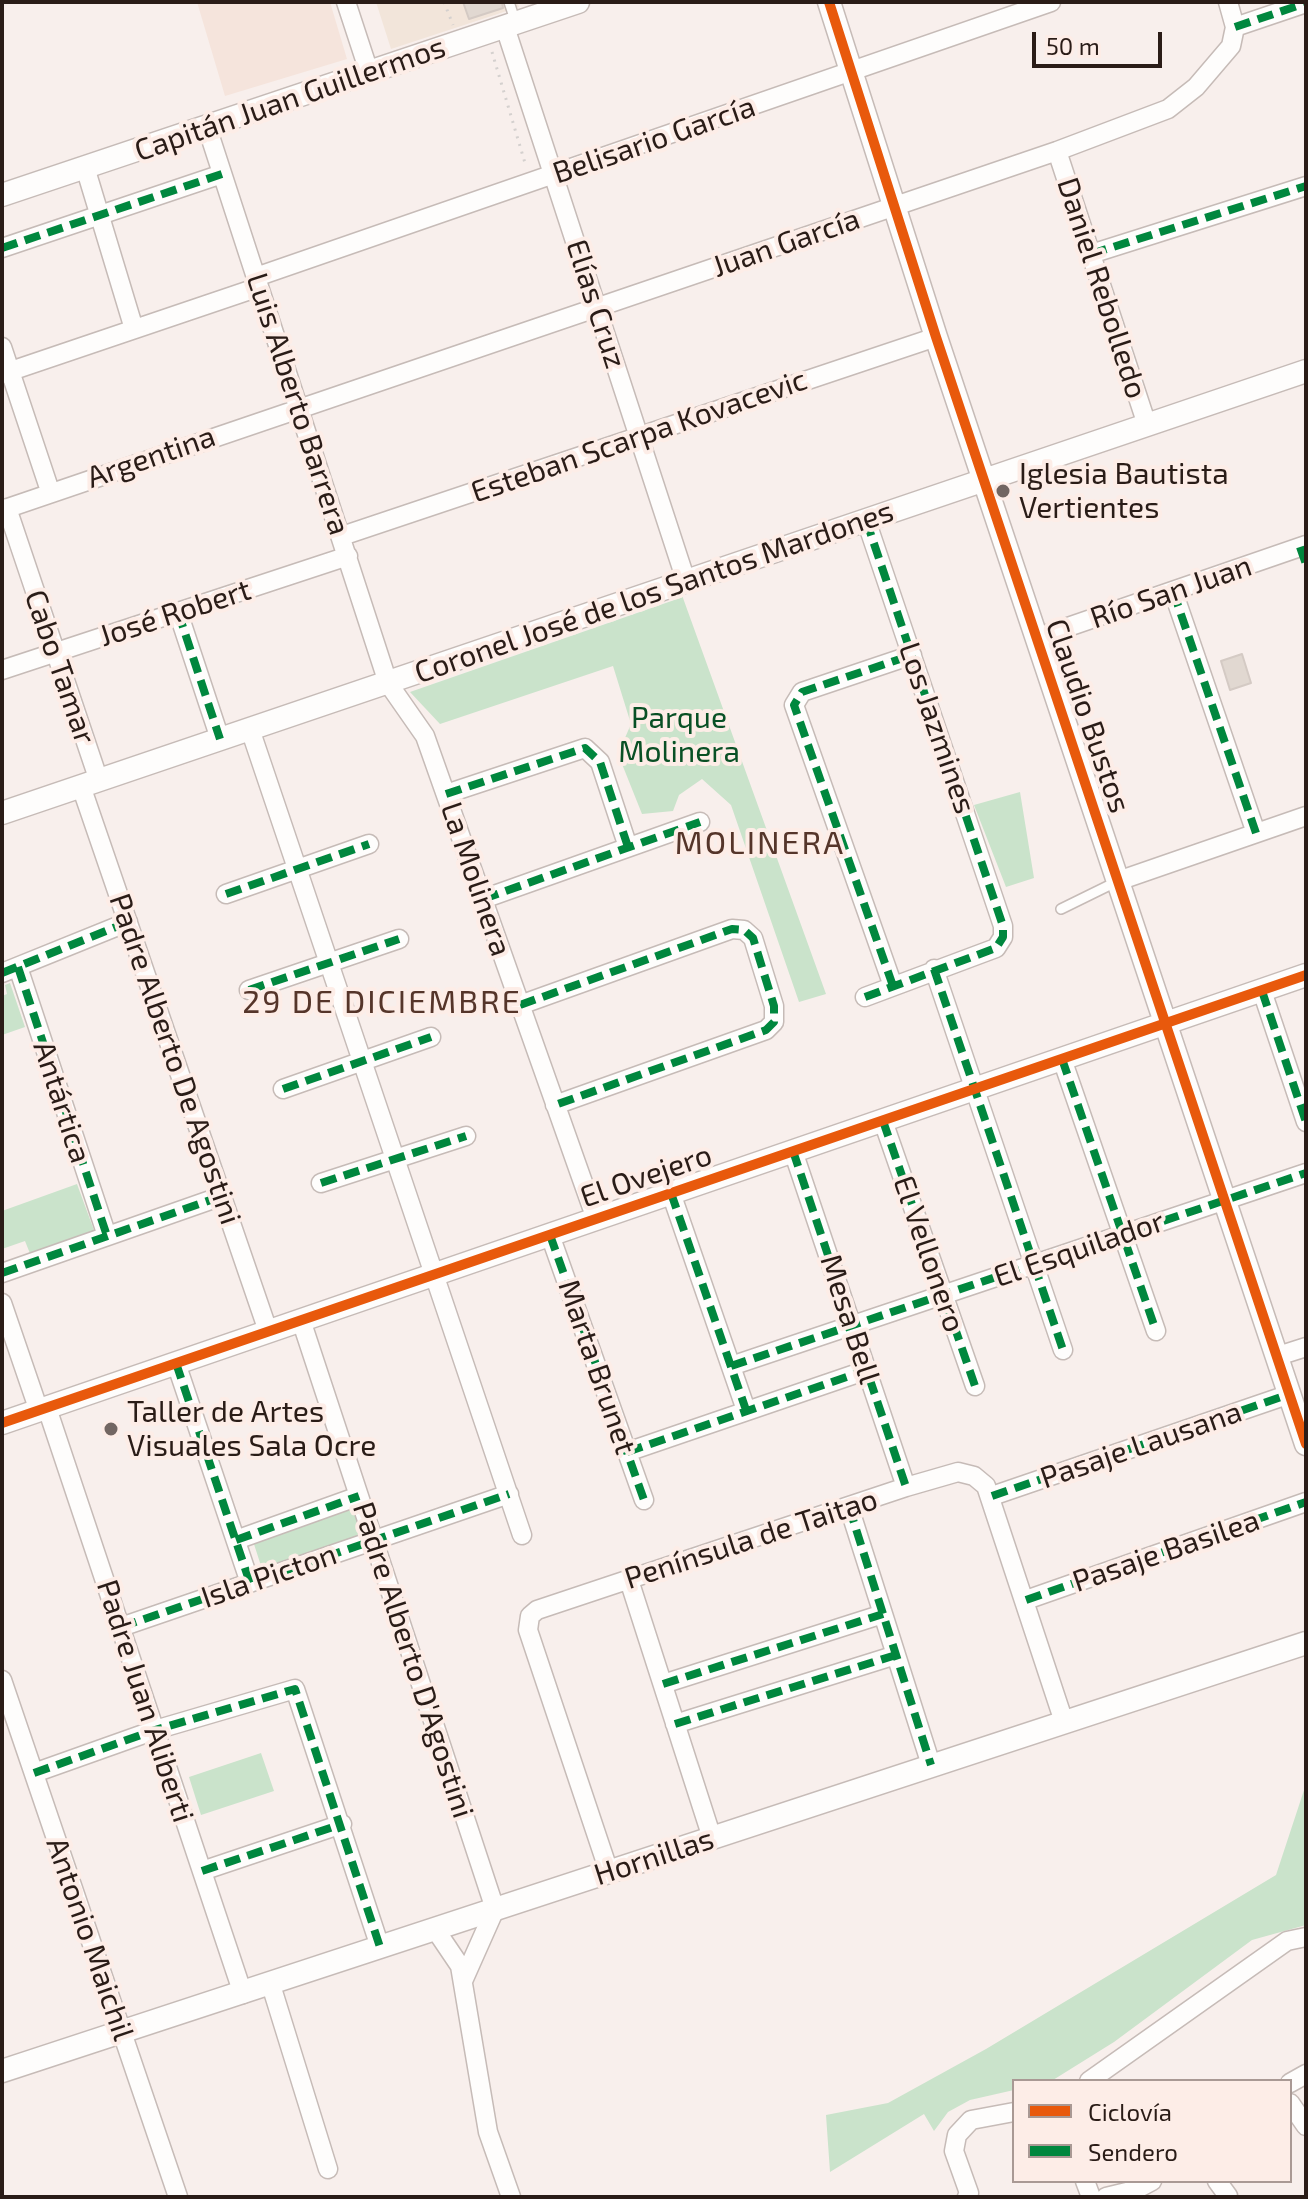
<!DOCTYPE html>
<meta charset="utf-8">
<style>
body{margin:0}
#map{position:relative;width:1308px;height:2199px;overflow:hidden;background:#f8efec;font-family:"Exo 2",sans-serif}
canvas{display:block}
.frame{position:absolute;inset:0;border:4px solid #2a1c17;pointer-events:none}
.legend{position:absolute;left:1012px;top:2079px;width:280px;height:104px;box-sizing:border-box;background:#fdede7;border:2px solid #a99994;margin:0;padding:10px 14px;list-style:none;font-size:24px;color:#2a1c17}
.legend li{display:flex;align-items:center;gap:16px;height:40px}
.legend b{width:40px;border:2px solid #a99994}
.scale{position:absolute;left:1032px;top:32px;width:130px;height:36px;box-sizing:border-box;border:4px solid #2a1c17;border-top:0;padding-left:10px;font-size:24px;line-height:28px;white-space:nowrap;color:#2a1c17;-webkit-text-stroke:6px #fdede7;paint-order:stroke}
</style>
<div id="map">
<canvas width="1308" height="2199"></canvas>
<div class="frame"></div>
<ul class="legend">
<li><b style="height:10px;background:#e8590c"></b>Ciclovía</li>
<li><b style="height:10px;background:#00873e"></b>Sendero</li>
</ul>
<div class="scale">50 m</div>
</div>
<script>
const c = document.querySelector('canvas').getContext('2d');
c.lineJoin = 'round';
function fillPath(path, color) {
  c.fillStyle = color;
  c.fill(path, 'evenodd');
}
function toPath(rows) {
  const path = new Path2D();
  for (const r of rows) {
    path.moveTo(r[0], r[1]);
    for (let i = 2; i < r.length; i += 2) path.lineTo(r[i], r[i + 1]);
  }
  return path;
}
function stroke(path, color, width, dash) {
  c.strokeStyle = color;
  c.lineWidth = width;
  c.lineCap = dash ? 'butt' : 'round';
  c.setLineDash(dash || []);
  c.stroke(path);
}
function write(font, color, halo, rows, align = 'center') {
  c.font = font + ' "Exo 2",sans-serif';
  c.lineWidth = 8;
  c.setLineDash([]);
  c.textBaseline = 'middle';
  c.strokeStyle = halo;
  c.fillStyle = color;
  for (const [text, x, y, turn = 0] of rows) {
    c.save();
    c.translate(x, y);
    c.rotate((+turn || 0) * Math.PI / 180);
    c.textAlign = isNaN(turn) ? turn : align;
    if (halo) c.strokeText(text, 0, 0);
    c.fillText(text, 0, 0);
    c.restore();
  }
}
const education = toPath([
 [197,2,330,2,347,59,225,96]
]);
const medical = toPath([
 [376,2,517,2,519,7,391,49]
]);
const green = toPath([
 [683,597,683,598,826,994,799,1002,731,805,702,779,679,795,673,811,642,814,618,754,631,724,613,666,440,724,410,692],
 [1020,792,1034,878,1006,887,974,805],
 [10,983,25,1027,2,1035,2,996,7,994,5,985],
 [77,1184,95,1233,31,1256,25,1241,2,1249,2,1211],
 [355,1508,364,1535,262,1569,253,1541],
 [261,1753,274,1791,201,1815,189,1777],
 [1306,1784,1306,1925,1252,1940,1114,2042,1053,2080,1014,2081,1014,2090,970,2100,948,2112,934,2131,924,2114,830,2172,826,2115,888,2103,986,2049,1276,1875]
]);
const building = toPath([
 [463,2,502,2,503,8,469,19,463,2],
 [1242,654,1251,683,1230,690,1221,661,1242,654]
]);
const path = toPath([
 [444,2,453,25],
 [492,52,525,163]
]);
const service = toPath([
 [509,2,516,23],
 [1061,909,1118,881]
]);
const minor = toPath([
 [346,2,369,72],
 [505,27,686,581],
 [1235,27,1306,3],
 [207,127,388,683,425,736,596,1219],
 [1057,151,1147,425],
 [85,167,134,329],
 [2,248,222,174],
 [1091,254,1306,186],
 [256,277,1051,2],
 [2,347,50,491],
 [2,374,259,287],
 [7,508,99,781],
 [2,510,1057,151,1168,109,1196,87,1231,46,1235,27,1228,2],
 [342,536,936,337],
 [1173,591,1256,833],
 [178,612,220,739],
 [1036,638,1306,545],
 [2,670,348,556],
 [250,729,522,1535],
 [81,786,268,1331],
 [446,794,585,748,600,762,628,847],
 [1118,881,1306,816],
 [226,894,369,844],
 [483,899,700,822],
 [18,967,107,1236],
 [934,969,1063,1350],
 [2,973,128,922],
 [893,986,794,705,802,692,912,655],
 [249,990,399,939],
 [1262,991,1306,1122],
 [865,997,996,948,1003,937,1003,926,866,520],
 [520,1005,732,929,744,930,753,938,774,1006,774,1022,766,1030,555,1105],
 [1062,1059,1156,1331],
 [283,1089,431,1037],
 [883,1121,975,1386],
 [793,1151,906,1487],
 [321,1183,466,1136],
 [671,1193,746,1410],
 [550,1235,644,1500],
 [2,1273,222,1196],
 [2,1303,39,1411],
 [301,1320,495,1909,463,1981],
 [1278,1356,1306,1347],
 [176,1363,250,1583],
 [731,1366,1306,1173],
 [47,1408,243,1994],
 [627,1452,867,1370],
 [992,1496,1290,1394],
 [849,1507,931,1765],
 [236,1540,359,1496],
 [629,1580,712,1838],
 [1026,1600,1306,1502],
 [121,1627,509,1494],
 [2,1680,178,2197],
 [663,1684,883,1614],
 [675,1724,896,1655],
 [34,1773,155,1730,295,1689,380,1947],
 [202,1871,342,1824],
 [609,1872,528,1630,530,1616,537,1610,906,1487,958,1472,974,1476,986,1486,1064,1722],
 [435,1929,460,1966,488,2132,511,2197],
 [271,1985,328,2169],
 [1089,2081,1287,1941,1306,1937],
 [1290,2083,1306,2074],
 [1290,2103,1306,2126],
 [1085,2181,1091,2197],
 [1217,2181,1228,2196],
 [967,2197,969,2193,954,2151,957,2135,971,2120,1014,2112],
 [1106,2197,1135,2190,1152,2181]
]);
const tertiary = toPath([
 [829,2,936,337,1306,1444],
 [2,195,578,2],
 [2,813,1306,371],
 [2,1423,1306,975],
 [2,2071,1306,1643]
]);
const quiet = toPath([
 [1235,27,1306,3],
 [2,248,222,174],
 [1091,254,1306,186],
 [1300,547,1306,564],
 [1173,591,1256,833],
 [178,612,220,739],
 [446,794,585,748,600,762,628,847],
 [226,894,369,844],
 [483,899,700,822],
 [18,967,107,1236],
 [934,969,1063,1350],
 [2,973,128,922],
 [893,986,794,705,802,692,912,655],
 [249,990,399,939],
 [1262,991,1306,1122],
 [865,997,996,948,1003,937,1003,926,866,520],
 [520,1005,732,929,744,930,753,938,774,1006,774,1022,766,1030,555,1105],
 [1062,1059,1156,1331],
 [283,1089,431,1037],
 [883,1121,975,1386],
 [793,1151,906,1487],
 [321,1183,466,1136],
 [671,1193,746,1410],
 [550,1235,644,1500],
 [2,1273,222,1196],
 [176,1363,250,1583],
 [731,1366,1306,1173],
 [627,1452,867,1370],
 [992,1496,1290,1394],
 [849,1507,931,1765],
 [236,1540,359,1496],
 [1026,1600,1306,1502],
 [121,1627,509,1494],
 [663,1684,883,1614],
 [675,1724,896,1655],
 [34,1773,155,1730,295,1689,380,1947],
 [202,1871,342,1824]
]);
const cycleway = toPath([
 [829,2,936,337,1306,1444],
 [2,1423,1306,975]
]);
const markers = [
 [1003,491,8,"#726662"],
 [111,1429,8,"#726662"]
];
const streetNames = [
 ["Capitán Juan Guillermos",290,99,-19],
 ["Belisario García",654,140,-19],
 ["Juan García",786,243,-19],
 ["Daniel Rebolledo",1102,288,72],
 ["Elías Cruz",596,304,72],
 ["Luis Alberto Barrera",298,404,72],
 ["Esteban Scarpa Kovacevic",639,436,-19],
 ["Argentina",151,457,-19],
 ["Coronel José de los Santos Mardones",654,592,-19],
 ["Río San Juan",1171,592,-19],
 ["José Robert",175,613,-18],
 ["Cabo Tamar",60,667,71],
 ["Claudio Bustos",1088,716,71],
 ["Los Jazmines",937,728,71],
 ["La Molinera",476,879,71],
 ["Padre Alberto De Agostini",175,1059,71],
 ["Antártica",62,1102,72],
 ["El Ovejero",646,1176,-19],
 ["El Esquilador",1079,1249,-19],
 ["El Vellonero",929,1254,71],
 ["Mesa Bell",850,1319,72],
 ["Marta Brunet",597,1367,71],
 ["Pasaje Lausana",1141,1445,-19],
 ["Península de Taitao",751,1539,-18],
 ["Pasaje Basilea",1166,1551,-19],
 ["Isla Picton",269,1576,-19],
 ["Padre Alberto D'Agostini",413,1660,72],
 ["Padre Juan Aliberti",145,1701,72],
 ["Hornillas",654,1857,-18],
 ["Antonio Maichil",90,1939,71]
];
const poiNames = [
 ["Iglesia Bautista",1019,474],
 ["Vertientes",1019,508],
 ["Taller de Artes",127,1412],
 ["Visuales Sala Ocre",127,1446]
];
const parkNames = [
 ["Parque",679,718],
 ["Molinera",679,752]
];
const neighbourhoodNames = [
 ["MOLINERA",760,843],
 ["29 DE DICIEMBRE",382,1002]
];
fillPath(education, '#f5e4dc');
fillPath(medical, '#f2e5da');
fillPath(green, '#cae3cb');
fillPath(building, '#e1d8d1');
stroke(building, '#d4cac4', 2);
stroke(service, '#c6bbb7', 12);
stroke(minor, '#c6bbb7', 21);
stroke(tertiary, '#c6bbb7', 25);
stroke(path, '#d4d0ce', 3, [2, 6]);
stroke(service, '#fefdfc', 9);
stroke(minor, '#fefdfc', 18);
stroke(tertiary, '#fefdfc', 22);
stroke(quiet, '#00873e', 8, [16, 8]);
stroke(cycleway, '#e8590c', 10);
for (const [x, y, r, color] of markers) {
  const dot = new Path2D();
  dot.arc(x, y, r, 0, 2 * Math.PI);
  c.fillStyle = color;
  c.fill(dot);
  stroke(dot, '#fdede7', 3);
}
write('30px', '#2a1c17', '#fdede7', streetNames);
write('30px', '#2a1c17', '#fdede7', poiNames, 'left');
write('30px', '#095025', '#fdede7', parkNames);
c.letterSpacing = '2px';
write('32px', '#55352a', '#fdede7', neighbourhoodNames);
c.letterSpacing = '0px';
</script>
